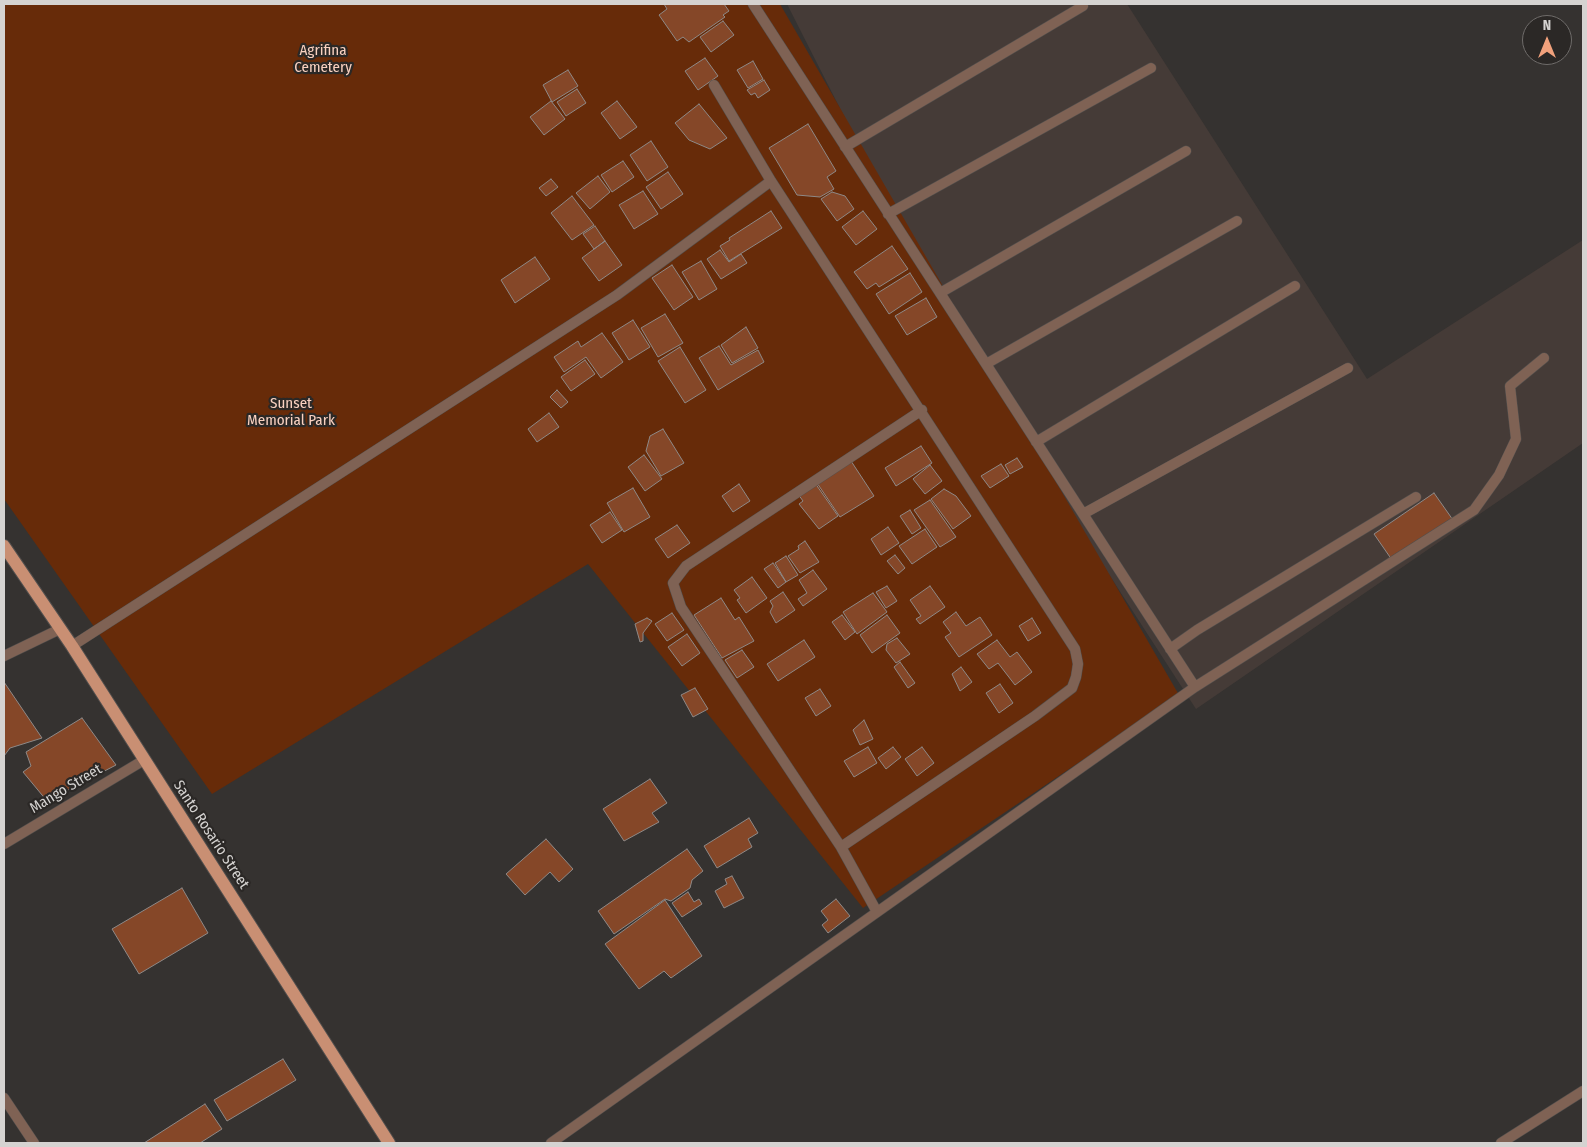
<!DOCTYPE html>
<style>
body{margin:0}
#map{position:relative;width:1587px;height:1147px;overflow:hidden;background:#353230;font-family:"Fira Sans Condensed",sans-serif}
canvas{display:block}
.frame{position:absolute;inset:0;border:5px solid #d5d3d1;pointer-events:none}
.north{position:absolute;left:1522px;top:15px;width:50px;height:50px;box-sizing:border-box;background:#2b2826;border:1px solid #6f6c6a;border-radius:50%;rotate:0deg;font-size:14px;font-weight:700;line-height:20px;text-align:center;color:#d5d3d1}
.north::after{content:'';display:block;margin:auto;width:18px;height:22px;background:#f1a17c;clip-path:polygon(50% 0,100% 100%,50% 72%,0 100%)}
</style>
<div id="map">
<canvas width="1587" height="1147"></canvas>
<div class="frame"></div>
<div class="north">N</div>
</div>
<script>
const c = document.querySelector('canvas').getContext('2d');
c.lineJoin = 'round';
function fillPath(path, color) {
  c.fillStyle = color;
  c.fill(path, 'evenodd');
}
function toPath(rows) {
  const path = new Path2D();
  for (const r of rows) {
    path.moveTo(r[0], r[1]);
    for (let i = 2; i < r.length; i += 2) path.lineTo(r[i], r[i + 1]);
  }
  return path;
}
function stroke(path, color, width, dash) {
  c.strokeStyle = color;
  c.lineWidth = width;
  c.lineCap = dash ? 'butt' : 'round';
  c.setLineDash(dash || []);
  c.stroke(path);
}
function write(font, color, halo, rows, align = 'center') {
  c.font = font + ' "Fira Sans Condensed",sans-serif';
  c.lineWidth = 4.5;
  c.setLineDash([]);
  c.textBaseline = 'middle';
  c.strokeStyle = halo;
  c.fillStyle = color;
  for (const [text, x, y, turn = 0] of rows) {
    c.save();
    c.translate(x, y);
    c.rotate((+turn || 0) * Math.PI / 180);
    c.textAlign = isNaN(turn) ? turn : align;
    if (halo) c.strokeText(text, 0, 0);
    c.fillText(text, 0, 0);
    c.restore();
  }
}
const built = toPath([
 [787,4,1127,4,1367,379,1583,240,1583,443,1196,709,958,341]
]);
const green = toPath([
 [4,4,780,4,1179,695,863,908,588,564,212,794,4,499]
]);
const building = toPath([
 [664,4,724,4,729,11,723,15,725,17,689,42,683,37,677,41,659,15,667,9,664,4],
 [723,21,734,35,711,52,700,37,723,21],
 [705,58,718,76,698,90,685,71,705,58],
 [753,61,763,79,748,88,737,70,753,61],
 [568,70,578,86,552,102,543,85,568,70],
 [764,80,770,90,758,98,755,93,751,95,747,90,764,80],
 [577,89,586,103,566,116,557,102,577,89],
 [551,101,565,119,544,135,530,117,551,101],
 [617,101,637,127,620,139,601,113,617,101],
 [699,104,727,138,710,149,689,140,675,123,699,104],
 [808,124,836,171,827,177,834,189,820,197,797,195,769,148,808,124],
 [651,141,668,167,647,181,630,155,651,141],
 [623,161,634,177,612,192,601,175,623,161],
 [668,172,683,194,661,209,646,187,668,172],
 [598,176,610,192,590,209,576,193,598,176],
 [551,179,558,187,546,196,539,188,551,179],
 [643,191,658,214,634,229,619,205,643,191],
 [832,192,845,196,854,209,837,221,821,199,832,192],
 [572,196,594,225,572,240,551,213,572,196],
 [771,211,782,228,729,261,720,246,730,240,729,238,771,211],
 [863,211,877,229,856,245,842,227,863,211],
 [595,226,605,241,594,249,583,234,595,226],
 [605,241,622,265,599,281,582,258,605,241],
 [892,246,908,269,879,287,876,283,867,289,854,272,892,246],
 [720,250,729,262,741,254,747,263,721,279,707,259,720,250],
 [535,257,550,279,515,303,501,280,535,257],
 [701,261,717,289,699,300,682,272,701,261],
 [672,265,693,297,674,310,652,278,672,265],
 [910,273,922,292,889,314,876,294,910,273],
 [926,298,937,317,907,335,895,316,926,298],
 [665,314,683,343,658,357,641,328,665,314],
 [633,320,650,347,629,360,612,333,633,320],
 [746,327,758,348,732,363,721,345,746,327],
 [602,333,623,362,601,378,586,357,564,372,554,357,578,341,581,347,602,333],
 [719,346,731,365,758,350,764,362,718,390,699,358,719,346],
 [680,347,706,390,685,403,658,361,680,347],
 [585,360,595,374,571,391,561,377,585,360],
 [557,390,568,402,561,408,550,397,557,390],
 [549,413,559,427,537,442,528,429,549,413],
 [663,429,684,463,661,476,646,451,650,436,663,429],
 [921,446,932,463,896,486,885,468,921,446],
 [644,455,662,479,645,491,628,467,644,455],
 [1017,458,1023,467,1010,474,1005,465,1017,458],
 [851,461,874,496,840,517,817,483,851,461],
 [1001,464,1009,476,990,488,981,476,1001,464],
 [930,465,942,481,925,494,913,479,930,465],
 [815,483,838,516,819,529,799,504,803,501,798,494,815,483],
 [739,484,750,501,733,512,722,496,739,484],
 [633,488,650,517,624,532,607,503,633,488],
 [944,489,956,496,971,516,953,529,931,499,944,489],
 [1434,493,1453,520,1392,560,1374,534,1434,493],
 [930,500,956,537,940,547,914,510,930,500],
 [910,510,921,528,912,534,900,516,910,510],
 [610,512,622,530,602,543,590,525,610,512],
 [677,525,690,543,668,558,655,539,677,525],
 [888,527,899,543,881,555,871,539,888,527],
 [925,529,937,547,912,564,899,546,925,529],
 [805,541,819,562,800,573,788,556,799,549,798,546,805,541],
 [895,555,905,568,898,574,887,561,895,555],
 [786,556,798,575,786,582,775,563,786,556],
 [773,563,786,582,778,588,764,569,773,563],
 [813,570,827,589,803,606,798,599,807,593,799,580,813,570],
 [752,577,767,598,746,613,737,600,740,598,734,590,752,577],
 [887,586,897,601,886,608,876,592,887,586],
 [930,586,945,607,920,624,916,619,921,616,910,600,930,586],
 [783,592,795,610,776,623,770,612,773,606,770,601,783,592],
 [873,593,887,612,857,634,843,612,873,593],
 [721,598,735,620,739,617,754,641,722,658,694,615,721,598],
 [956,612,966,626,980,617,992,635,959,657,945,637,951,633,943,622,956,612],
 [672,613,684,630,667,641,655,624,672,613],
 [842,615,855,632,845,640,832,622,842,615],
 [887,615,900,633,872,653,860,635,887,615],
 [647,618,652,621,643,633,643,641,640,642,635,624,647,618],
 [1032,618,1041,633,1028,641,1019,626,1032,618],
 [687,634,700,653,682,666,668,647,687,634],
 [897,638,910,654,896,663,886,650,887,644,897,638],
 [804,640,815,657,778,681,767,664,804,640],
 [997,640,1010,657,1017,652,1032,672,1015,685,998,663,989,669,977,654,997,640],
 [742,650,754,667,737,678,725,660,742,650],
 [900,662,915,683,908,688,894,667,900,662],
 [961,667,972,682,960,691,952,674,961,667],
 [4,682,42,738,10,748,4,756,4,682],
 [1000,684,1013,703,999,713,986,693,1000,684],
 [695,688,708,709,693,717,681,695,695,688],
 [820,689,831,706,816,716,805,698,820,689],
 [82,718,116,765,47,801,23,772,31,766,26,752,82,718],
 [864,720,873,739,860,745,853,730,864,720],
 [868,747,877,763,854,777,844,761,868,747],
 [893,747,901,757,886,769,878,758,893,747],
 [922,747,934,763,917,776,905,759,922,747],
 [650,779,667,803,652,813,659,822,624,841,603,809,650,779],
 [749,818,758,833,748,839,752,847,717,868,704,846,749,818],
 [546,839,573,869,559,882,550,872,525,895,506,874,546,839],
 [687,849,703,871,692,880,690,888,671,901,665,899,614,934,598,911,687,849],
 [732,876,744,898,724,908,715,891,727,884,725,879,732,876],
 [182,888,208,933,139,974,112,929,182,888],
 [688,892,694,902,699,899,702,904,682,917,672,903,688,892],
 [836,899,850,916,828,933,822,925,828,920,821,911,836,899],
 [665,900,702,956,671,978,664,971,639,989,605,944,665,900],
 [283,1059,296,1080,227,1121,214,1100,283,1059],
 [205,1104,222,1129,200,1143,144,1143,205,1104]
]);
const service = toPath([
 [753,4,1195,687],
 [714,85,771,181,1075,649,1078,664,1076,677,1072,688,1035,716,841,847],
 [845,147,1083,6],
 [888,214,1151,68],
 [940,293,1186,151],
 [986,364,1237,221],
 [1036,442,1295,286],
 [1083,514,1348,368],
 [72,646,617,295,771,181],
 [1170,649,1197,630,1416,497],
 [4,656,60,629],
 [877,912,841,847,681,607,673,583,686,566,922,410],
 [551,1143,1195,687,1474,510,1499,475,1516,439,1510,386,1544,358],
 [1501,1143,1583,1091]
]);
const minor = toPath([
 [4,844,144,760],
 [4,1098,34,1143]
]);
const primary = toPath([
 [4,546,72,646,389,1143]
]);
const parkNames = [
 ["Agrifina",323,51],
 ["Cemetery",323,68],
 ["Sunset",291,404],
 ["Memorial Park",291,421]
];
const streetNames = [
 ["Mango Street",66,789,-31],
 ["Santo Rosario Street",211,835,57]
];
fillPath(built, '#453b37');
fillPath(green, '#672b09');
fillPath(building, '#854728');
stroke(building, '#8e8987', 1);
stroke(service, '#524f4d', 11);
stroke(minor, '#524f4d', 11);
stroke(primary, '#524f4d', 14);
stroke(service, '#7f6254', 10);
stroke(minor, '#7f6254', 10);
stroke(primary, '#c98f73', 12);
write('15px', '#f9d1c0', '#2b2826', parkNames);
write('15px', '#d5d3d1', '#2b2826', streetNames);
</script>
